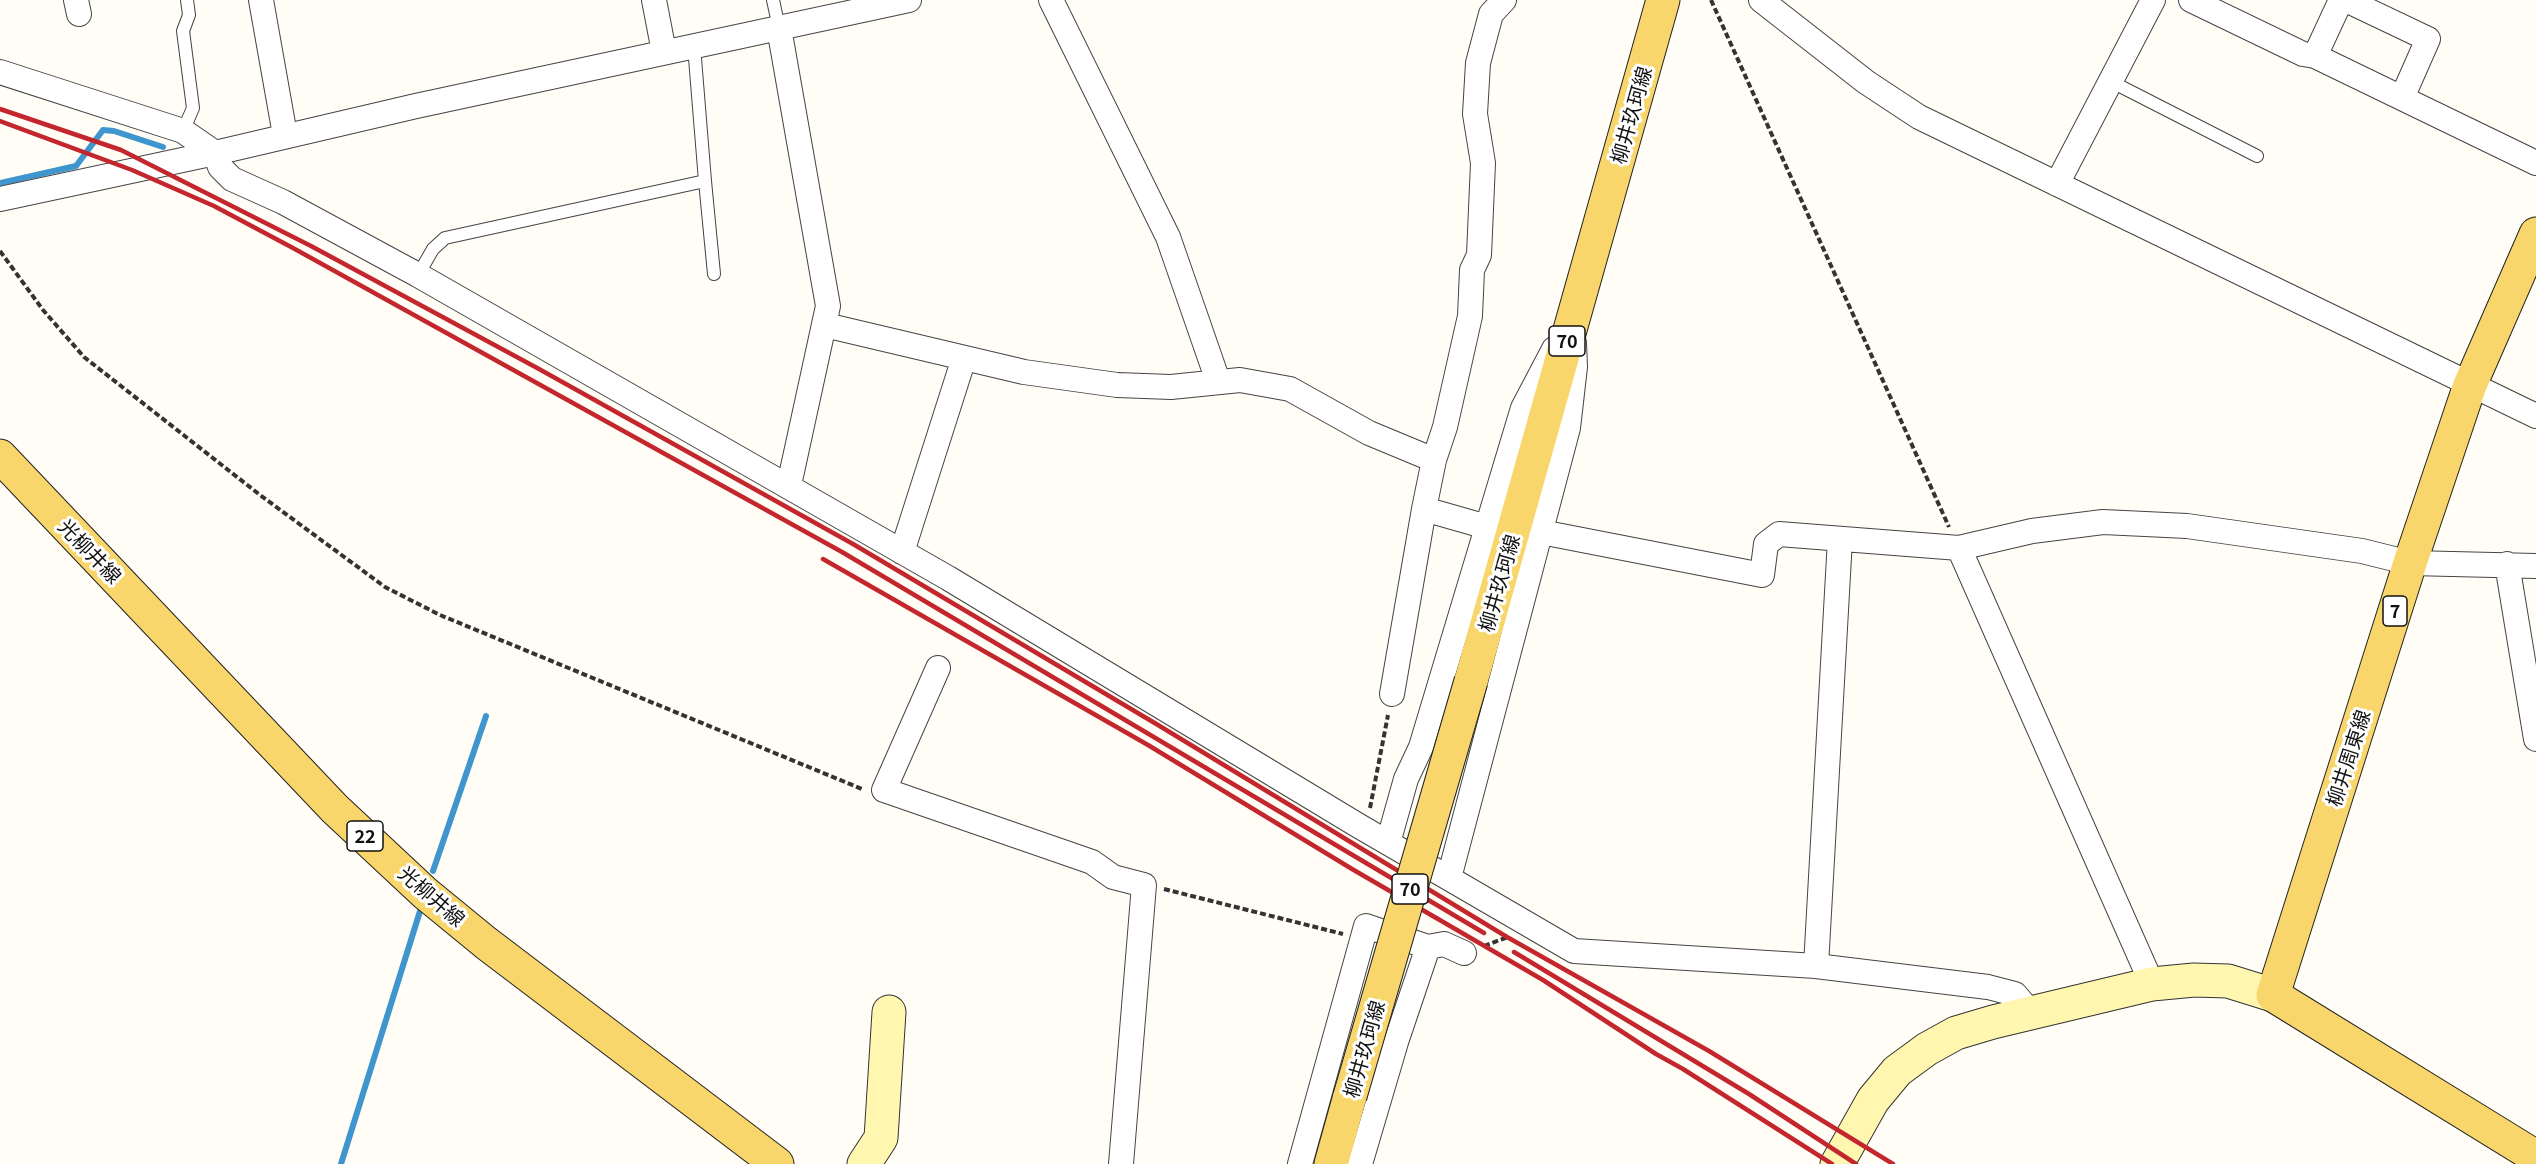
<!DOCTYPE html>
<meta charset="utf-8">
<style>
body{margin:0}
canvas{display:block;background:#fffdf5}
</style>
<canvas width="2536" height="1164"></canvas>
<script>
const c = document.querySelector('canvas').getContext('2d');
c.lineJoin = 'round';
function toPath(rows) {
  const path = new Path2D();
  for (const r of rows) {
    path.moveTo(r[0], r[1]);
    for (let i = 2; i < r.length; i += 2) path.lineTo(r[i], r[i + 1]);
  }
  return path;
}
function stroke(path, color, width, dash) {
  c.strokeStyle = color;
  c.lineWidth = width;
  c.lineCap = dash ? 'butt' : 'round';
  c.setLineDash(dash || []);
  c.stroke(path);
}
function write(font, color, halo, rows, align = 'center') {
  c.font = font + ' Georgia,"Noto Sans JP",serif';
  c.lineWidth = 6;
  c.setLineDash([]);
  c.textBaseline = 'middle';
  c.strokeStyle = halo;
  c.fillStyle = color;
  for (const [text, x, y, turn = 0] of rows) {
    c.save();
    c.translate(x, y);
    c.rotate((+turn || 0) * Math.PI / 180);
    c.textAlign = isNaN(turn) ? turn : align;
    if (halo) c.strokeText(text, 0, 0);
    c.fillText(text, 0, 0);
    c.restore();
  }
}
const stream = toPath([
 [0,183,76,166,103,130,114,131,163,147],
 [433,871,486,716],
 [341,1164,421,908]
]);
const path = toPath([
 [1711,0,1949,527],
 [0,251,43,310,84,357,260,495,385,587,440,615,862,789],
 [1370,808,1388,715],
 [1164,889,1343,934],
 [1484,946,1508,937]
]);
const lane = toPath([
 [773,0,779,28],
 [694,46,705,181],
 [2110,81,2257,156],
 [183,131,193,108,183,31,189,15,187,0],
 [418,275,433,249,445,238,705,181,714,274]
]);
const street = toPath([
 [76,0,79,14],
 [261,0,285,135],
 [654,0,664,52],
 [1051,0,1168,237,1218,381],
 [1761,0,1866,82,1919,117,2536,416],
 [2191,0,2303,54,2315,56],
 [2341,0,2315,56,2536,163],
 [2346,0,2428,39,2402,98],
 [779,28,828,306,791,476,787,486],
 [0,72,183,131,215,153,220,167,232,179,283,202,418,275,948,578,1359,826,1574,951,1816,966,1988,987,2015,994,2031,1013],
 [2057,184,2153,0],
 [0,199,215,153,416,106,909,0],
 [825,325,1024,372,1117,385,1171,387,1240,380,1290,389,1369,433,1434,460],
 [1487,527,1424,509,1434,460,1445,427,1470,316,1472,270,1479,255,1483,163,1475,114,1478,63,1491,14,1504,0],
 [1541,532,1762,575,1766,544,1779,534,1959,548,2032,531,2103,522,2187,526,2362,551,2410,563,2536,566],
 [1959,548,2152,984],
 [902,552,964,358],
 [2507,564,2536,739],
 [938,668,884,790,1092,862,1113,877,1144,885,1121,1164],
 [1392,694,1424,509],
 [1388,843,1406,779,1421,747,1523,408,1554,349],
 [1449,878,1568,428,1575,367,1574,343],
 [1816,966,1840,539],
 [1300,1164,1366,926,1428,947],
 [1360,1164,1396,1042,1428,947,1444,944,1464,953]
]);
const secondary = toPath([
 [864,1164,881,1138,889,1012],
 [1837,1164,1873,1100,1897,1071,1927,1049,1956,1033,1993,1022,2152,984,2194,980,2228,981,2273,995]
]);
const primary = toPath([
 [2536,234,2470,385,2410,563,2273,995,2536,1157],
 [0,456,335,809,425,893,486,943,777,1164],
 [1471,681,1663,0],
 [1331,1164,1350,1096]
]);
const rail = toPath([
 [0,109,121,150,311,246,539,369,853,544,1158,725,1507,937,1709,1051,1893,1164],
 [0,121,132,170,214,206,293,248,842,552,1484,933],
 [823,559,1148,745,1352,869,1543,980,1656,1054,1683,1069,1832,1164],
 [1514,952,1749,1094,1856,1164]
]);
const primaryBridge = toPath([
 [1350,1096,1471,681]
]);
const shields = [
 [1567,341,36],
 [2395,611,24],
 [365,836,36],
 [1410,889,36]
];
const shieldNames = [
 ["70",1567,341],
 ["7",2395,611],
 ["22",365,836],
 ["70",1410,889]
];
const streetNames = [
 ["柳井玖珂線",1631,115,-74],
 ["光柳井線",90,551,46],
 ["柳井玖珂線",1499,583,-74],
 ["柳井周東線",2348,758,-72],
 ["光柳井線",432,896,41],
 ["柳井玖珂線",1364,1049,-74]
];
stroke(stream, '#3f96cf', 6);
stroke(lane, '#444', 14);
stroke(street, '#444', 26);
stroke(secondary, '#333', 35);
stroke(primary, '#222', 35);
stroke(path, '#333', 4, [6, 3]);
stroke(lane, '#fff', 12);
stroke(street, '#fff', 24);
stroke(secondary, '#fff6b0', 33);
stroke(primary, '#f9d66b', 33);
stroke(rail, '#c4262e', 4.5);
stroke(primaryBridge, '#222', 35, []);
stroke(primaryBridge, '#f9d66b', 33);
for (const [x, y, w] of shields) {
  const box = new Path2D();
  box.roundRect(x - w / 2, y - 15, w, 30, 4.5);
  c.fillStyle = '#fff';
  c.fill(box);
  stroke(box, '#111', 1.5);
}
write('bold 18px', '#111', null, shieldNames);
write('20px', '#111', '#fff', streetNames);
</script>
